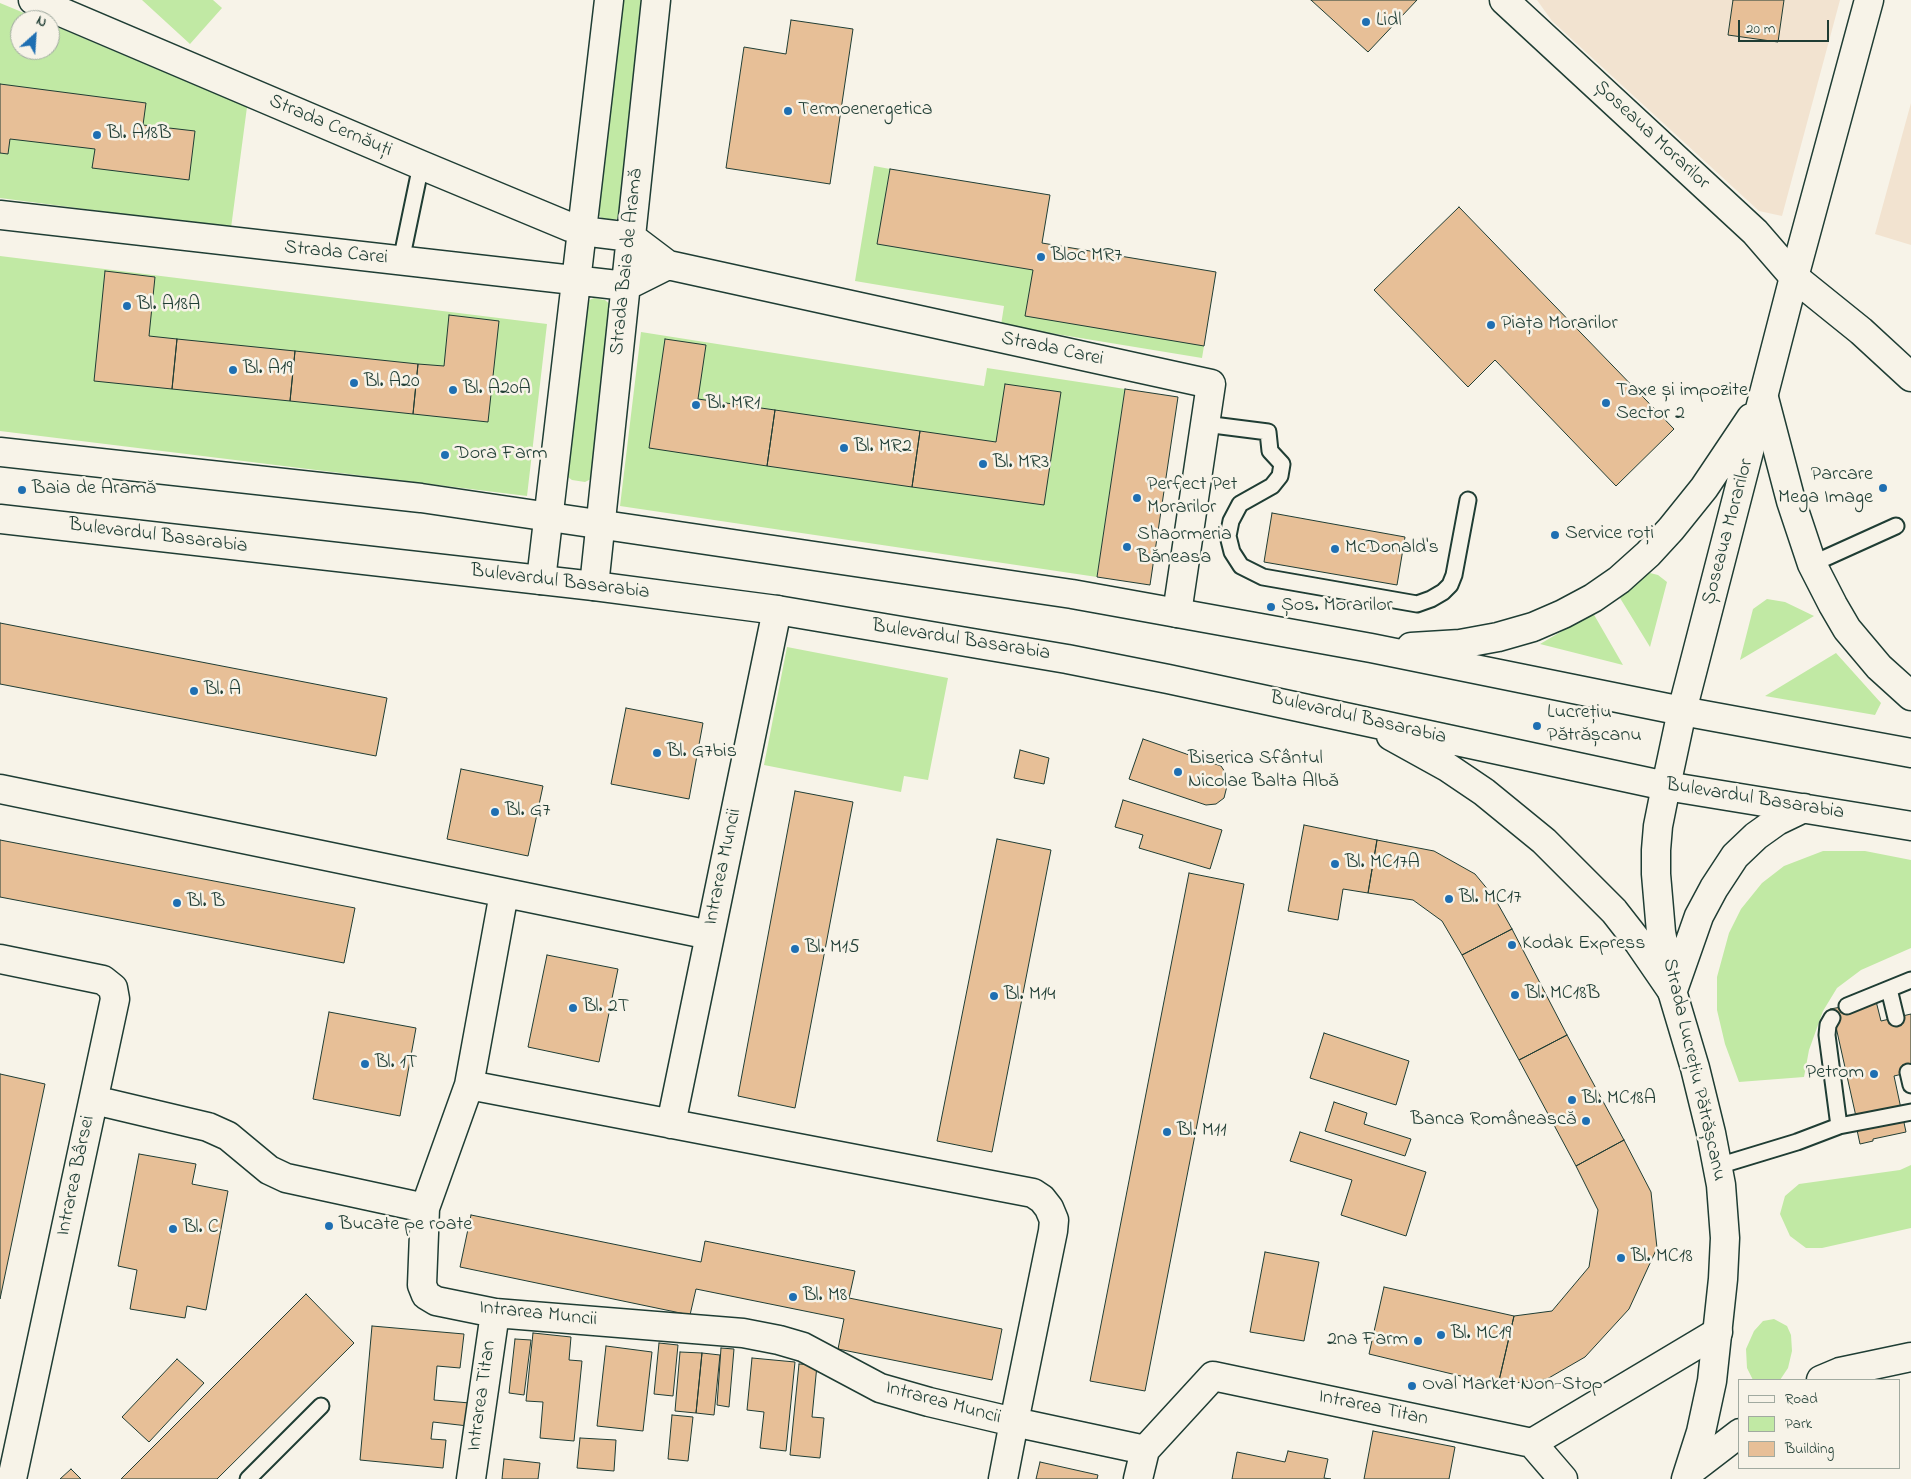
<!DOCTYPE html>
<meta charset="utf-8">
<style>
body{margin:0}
#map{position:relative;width:1911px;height:1479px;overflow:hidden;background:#f7f3e8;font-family:"Indie Flower",sans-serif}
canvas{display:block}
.legend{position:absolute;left:1738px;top:1379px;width:162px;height:90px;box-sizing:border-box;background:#f7f3e8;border:1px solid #a1aaa0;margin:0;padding:6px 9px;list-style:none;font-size:15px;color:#1f3d34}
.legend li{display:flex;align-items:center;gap:10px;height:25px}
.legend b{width:25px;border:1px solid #a1aaa0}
.north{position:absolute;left:10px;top:10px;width:50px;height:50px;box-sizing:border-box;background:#f7f3e8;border:1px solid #a1aaa0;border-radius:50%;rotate:26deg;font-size:14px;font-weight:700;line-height:20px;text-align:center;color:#1f3d34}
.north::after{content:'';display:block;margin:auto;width:18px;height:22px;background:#1f6fb2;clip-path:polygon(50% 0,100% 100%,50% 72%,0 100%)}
.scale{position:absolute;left:1738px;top:20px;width:91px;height:22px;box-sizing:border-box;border:2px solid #1f3d34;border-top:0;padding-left:6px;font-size:15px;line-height:18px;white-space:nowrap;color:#1f3d34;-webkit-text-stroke:4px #f7f3e8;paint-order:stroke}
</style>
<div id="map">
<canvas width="1911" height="1479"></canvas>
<ul class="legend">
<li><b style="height:6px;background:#f7f3e8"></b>Road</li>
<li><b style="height:14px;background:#c1e9a4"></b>Park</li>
<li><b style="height:14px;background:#e7bf97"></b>Building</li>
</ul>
<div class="north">N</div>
<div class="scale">20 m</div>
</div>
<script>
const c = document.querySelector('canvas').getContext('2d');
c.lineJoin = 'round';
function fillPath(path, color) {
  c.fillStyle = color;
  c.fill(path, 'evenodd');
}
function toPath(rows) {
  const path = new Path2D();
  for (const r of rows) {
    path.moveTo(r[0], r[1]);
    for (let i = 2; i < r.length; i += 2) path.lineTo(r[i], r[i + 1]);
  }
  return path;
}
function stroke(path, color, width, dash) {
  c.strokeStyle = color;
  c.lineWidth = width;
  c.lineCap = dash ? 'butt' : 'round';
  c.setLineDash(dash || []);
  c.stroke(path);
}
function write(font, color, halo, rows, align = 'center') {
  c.font = font + ' "Indie Flower",sans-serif';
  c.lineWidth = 5;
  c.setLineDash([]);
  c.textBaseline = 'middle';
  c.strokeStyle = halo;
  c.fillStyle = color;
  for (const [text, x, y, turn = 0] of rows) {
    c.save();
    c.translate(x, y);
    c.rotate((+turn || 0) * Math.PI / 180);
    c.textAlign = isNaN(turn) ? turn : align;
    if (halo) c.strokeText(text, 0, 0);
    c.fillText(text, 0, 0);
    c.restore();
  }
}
const built = toPath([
 [1537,0,1840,0,1782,216,1759,211,1552,21],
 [1911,103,1911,245,1875,234]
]);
const green = toPath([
 [142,0,213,0,222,8,190,44],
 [613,0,649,0,623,216,614,220,602,218,595,213],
 [0,3,41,20,20,20,20,50,50,50,50,24,247,107,231,228,0,198],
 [874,166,890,169,878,244,1033,270,1204,346,1202,358,1001,325,1004,306,855,281],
 [0,256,547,324,527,496,0,431],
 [594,298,605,300,613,307,593,478,585,482,572,480,565,475,585,302],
 [641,332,984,386,987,368,1125,389,1097,577,620,506],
 [1646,572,1658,575,1667,582,1650,647,1620,598],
 [1767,599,1785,602,1814,616,1740,660,1753,609],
 [1593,613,1623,665,1540,644],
 [787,647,948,678,928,780,904,776,901,792,764,765],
 [1836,653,1881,703,1875,715,1765,696],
 [1823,851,1865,851,1911,860,1911,948,1861,970,1837,988,1823,1011,1809,1050,1804,1077,1739,1082,1725,1044,1717,1010,1717,977,1729,933,1741,909,1762,883,1784,866],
 [1911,1165,1911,1228,1822,1248,1806,1248,1790,1236,1780,1214,1785,1196,1799,1184,1900,1170],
 [1774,1319,1787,1326,1791,1335,1792,1351,1788,1368,1780,1380,1753,1380,1747,1368,1746,1349,1754,1331,1763,1321]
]);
const building = toPath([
 [1311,0,1417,0,1368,52,1311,0],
 [1733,0,1784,0,1778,42,1728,35,1733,0],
 [791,20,853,29,830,184,726,168,744,47,786,54,791,20],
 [0,84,146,103,143,125,195,131,189,180,92,168,95,149,10,139,8,154,0,153,0,84],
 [890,169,1050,195,1042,243,1216,272,1204,346,1025,316,1033,270,877,244,890,169],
 [1459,207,1674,429,1616,486,1495,360,1468,387,1374,290,1459,207],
 [105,271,155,277,149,336,177,339,172,389,94,381,105,271],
 [449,315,499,321,488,422,413,414,418,364,444,366,449,315],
 [177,339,295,351,290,401,172,389,177,339],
 [665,339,706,345,698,399,775,410,767,466,649,448,665,339],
 [295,351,418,364,413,414,290,401,295,351],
 [1005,384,1061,392,1044,505,912,487,920,431,996,442,1005,384],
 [1125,389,1178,397,1150,585,1097,577,1125,389],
 [775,410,920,431,912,487,767,466,775,410],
 [1272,513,1405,537,1397,585,1264,562,1272,513],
 [0,623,387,698,376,756,0,684,0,623],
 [626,708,703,723,689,799,611,784,626,708],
 [1143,739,1221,766,1229,778,1224,798,1216,804,1206,805,1129,779,1143,739],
 [1020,750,1049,758,1044,784,1014,778,1020,750],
 [461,769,543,786,528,856,447,839,461,769],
 [795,791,853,802,795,1108,738,1096,795,791],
 [1123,800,1222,830,1210,869,1139,848,1143,835,1115,827,1123,800],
 [1304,825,1377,840,1368,893,1343,889,1338,920,1288,911,1304,825],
 [997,839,1051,850,992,1152,937,1141,997,839],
 [0,840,355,908,344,963,0,897,0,840],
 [1377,840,1434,851,1475,874,1494,897,1512,929,1462,955,1442,921,1413,900,1368,893,1377,840],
 [1189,873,1244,884,1145,1391,1090,1381,1189,873],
 [1512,929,1567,1035,1519,1060,1462,955,1512,929],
 [547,955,618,969,599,1062,528,1047,547,955],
 [1876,1001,1881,1021,1911,1014,1911,1072,1894,1076,1906,1132,1873,1139,1873,1141,1860,1144,1857,1130,1859,1130,1836,1027,1834,1027,1830,1009,1876,1001],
 [329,1012,416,1028,400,1116,313,1099,329,1012],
 [1324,1033,1409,1061,1396,1105,1310,1078,1324,1033],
 [1567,1035,1624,1140,1576,1166,1519,1060,1567,1035],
 [0,1074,45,1084,0,1299,0,1074],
 [1334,1102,1367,1113,1364,1124,1411,1139,1405,1156,1325,1131,1334,1102],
 [1300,1132,1426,1172,1406,1236,1341,1215,1352,1180,1290,1161,1300,1132],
 [1624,1140,1651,1192,1657,1248,1629,1309,1585,1357,1547,1379,1498,1385,1514,1316,1552,1311,1589,1267,1598,1210,1576,1166,1624,1140],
 [139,1154,196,1164,192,1184,228,1191,206,1310,187,1306,185,1318,130,1309,137,1270,118,1266,139,1154],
 [471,1215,701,1262,705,1241,855,1271,849,1298,1002,1329,992,1380,838,1349,844,1319,696,1289,690,1315,460,1267,471,1215],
 [1265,1252,1319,1262,1304,1341,1250,1332,1265,1252],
 [1384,1287,1514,1316,1498,1385,1369,1354,1384,1287],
 [306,1294,354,1343,217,1479,121,1479,306,1294],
 [372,1326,464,1334,460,1368,437,1366,434,1400,470,1403,468,1426,433,1422,431,1439,446,1440,443,1468,360,1460,372,1326],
 [533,1333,571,1337,569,1360,582,1361,574,1441,540,1438,543,1402,526,1401,533,1333],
 [515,1339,531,1340,524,1395,509,1393,515,1339],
 [659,1343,678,1345,673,1396,654,1394,659,1343],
 [606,1346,652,1352,643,1431,597,1426,606,1346],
 [721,1348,734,1349,729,1407,717,1405,721,1348],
 [680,1352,702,1353,696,1413,675,1411,680,1352],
 [702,1353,720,1355,714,1415,696,1413,702,1353],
 [752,1358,795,1362,786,1451,760,1448,764,1412,747,1410,752,1358],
 [177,1359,204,1383,149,1442,122,1417,177,1359],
 [799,1364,817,1365,812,1417,824,1418,820,1458,790,1455,799,1364],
 [672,1415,693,1417,688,1461,668,1459,672,1415],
 [1373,1431,1455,1447,1449,1479,1364,1479,1373,1431],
 [580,1438,616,1440,614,1471,577,1468,580,1438],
 [1288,1451,1328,1459,1324,1478,1331,1479,1232,1479,1237,1452,1285,1462,1288,1451],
 [504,1459,540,1463,538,1479,502,1479,504,1459],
 [1040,1462,1098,1475,1097,1479,1036,1479,1040,1462],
 [71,1469,81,1479,60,1479,71,1469]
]);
const lane = toPath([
 [401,261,421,165],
 [1205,424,1268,432,1270,451,1282,464,1280,476,1272,486,1240,504,1231,521,1228,536,1232,552,1241,566,1263,577,1417,604,1431,599,1443,592,1450,585,1454,575,1468,500],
 [1812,564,1896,526],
 [1889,989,1896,1018],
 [1847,1006,1911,980],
 [1832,1018,1828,1025,1827,1035,1839,1126],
 [1908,1072,1911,1085],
 [1718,1166,1797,1142,1839,1126,1911,1112],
 [248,1479,321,1406]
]);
const street = toPath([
 [33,0,421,165,570,227,582,231,631,237,668,265,1211,384,1177,613],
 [1504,0,1755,232,1794,277],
 [0,215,626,286,668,265],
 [541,580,609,0],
 [594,586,656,0],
 [0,789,710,935],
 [0,959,103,980,113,988,115,999,12,1479],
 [469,1085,1033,1193,1042,1199,1049,1208,1054,1220,1053,1231,1014,1422,929,1402,880,1388,803,1347,779,1340,743,1333,495,1313,436,1301,426,1295,422,1285,425,1208,469,1085],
 [469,1085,504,893],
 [94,1100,208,1127,228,1136,269,1170,286,1178,425,1208],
 [671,1124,777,610],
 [1821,1380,1840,1372,1911,1357],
 [1532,1443,1718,1332],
 [1689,1472,1740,1433],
 [471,1479,495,1313],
 [1003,1479,1014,1422,1145,1450,1213,1376,1532,1443,1563,1479],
 [1138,1479,1145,1450]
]);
const secondary = toPath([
 [1794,277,1869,0],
 [1764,398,1791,501,1812,564,1833,605,1847,629,1879,667,1911,696],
 [1682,711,1911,753],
 [1673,990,1699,916,1714,888,1735,856,1756,836,1777,821,1804,808],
 [1686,1479,1701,1432,1712,1381,1723,1279,1725,1238,1721,1185,1711,1133,1695,1068,1672,991,1661,932,1656,874,1656,850,1658,826,1666,786,1911,826]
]);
const primary = toPath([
 [0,452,421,498,1072,594,1371,648,1682,711],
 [0,519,594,586,777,610,1067,659,1168,679,1666,786,1682,711,1794,277,1861,331,1911,377],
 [1411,647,1460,644,1498,637,1533,627,1563,614,1593,598,1619,580,1648,554,1671,529,1704,488,1751,418],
 [1391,736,1447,767,1484,792,1544,841,1614,911,1639,943,1672,991]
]);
const markers = [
 [1366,22,5,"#1f6fb2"],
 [788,111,5,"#1f6fb2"],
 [97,135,5,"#1f6fb2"],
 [1041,257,5,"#1f6fb2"],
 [127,306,5,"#1f6fb2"],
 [1491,325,5,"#1f6fb2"],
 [233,370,5,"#1f6fb2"],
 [354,383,5,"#1f6fb2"],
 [453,390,5,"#1f6fb2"],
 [1606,403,5,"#1f6fb2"],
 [696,405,5,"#1f6fb2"],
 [844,448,5,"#1f6fb2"],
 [445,455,5,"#1f6fb2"],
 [983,464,5,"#1f6fb2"],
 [1883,488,5,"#1f6fb2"],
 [22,490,5,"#1f6fb2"],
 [1137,498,5,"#1f6fb2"],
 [1555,535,5,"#1f6fb2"],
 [1127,547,5,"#1f6fb2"],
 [1335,549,5,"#1f6fb2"],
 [1271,607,5,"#1f6fb2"],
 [194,691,5,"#1f6fb2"],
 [1537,726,5,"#1f6fb2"],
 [657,753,5,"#1f6fb2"],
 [1178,772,5,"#1f6fb2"],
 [495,812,5,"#1f6fb2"],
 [1335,864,5,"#1f6fb2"],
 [1449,899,5,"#1f6fb2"],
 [177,903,5,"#1f6fb2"],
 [1512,945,5,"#1f6fb2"],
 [795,949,5,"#1f6fb2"],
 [1515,995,5,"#1f6fb2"],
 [994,996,5,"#1f6fb2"],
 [573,1008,5,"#1f6fb2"],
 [365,1064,5,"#1f6fb2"],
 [1874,1074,5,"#1f6fb2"],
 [1572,1100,5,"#1f6fb2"],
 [1586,1121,5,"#1f6fb2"],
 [1167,1132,5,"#1f6fb2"],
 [329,1226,5,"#1f6fb2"],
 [173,1229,5,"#1f6fb2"],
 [1621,1258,5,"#1f6fb2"],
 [793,1297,5,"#1f6fb2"],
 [1441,1335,5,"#1f6fb2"],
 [1418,1341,5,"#1f6fb2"],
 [1412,1386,5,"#1f6fb2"]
];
const poiNames = [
 ["Lidl",1376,22],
 ["Termoenergetica",798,111],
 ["Bl. A18B",107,135],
 ["Bloc MR7",1051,257],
 ["Bl. A18A",137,306],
 ["Piața Morarilor",1501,325],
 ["Bl. A19",243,370],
 ["Bl. A20",364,383],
 ["Bl. A20A",463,390],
 ["Taxe și impozite",1616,392],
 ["Sector 2",1616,415],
 ["Bl. MR1",706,405],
 ["Bl. MR2",854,448],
 ["Dora Farm",455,455],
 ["Bl. MR3",993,464],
 ["Parcare",1873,476,"right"],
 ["Mega Image",1873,499,"right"],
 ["Perfect Pet",1147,486],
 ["Morarilor",1147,509],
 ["Baia de Aramă",32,490],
 ["Service roți",1565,535],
 ["Shaormeria",1137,536],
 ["Băneasa",1137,559],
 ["McDonald's",1345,549],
 ["Șos. Morarilor",1281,607],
 ["Bl. A",204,691],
 ["Lucrețiu",1547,714],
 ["Pătrășcanu",1547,737],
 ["Bl. G7bis",667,753],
 ["Biserica Sfântul",1188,760],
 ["Nicolae Balta Albă",1188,783],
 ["Bl. G7",505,812],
 ["Bl. MC17A",1345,864],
 ["Bl. MC17",1459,899],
 ["Bl. B",187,903],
 ["Kodak Express",1522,945],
 ["Bl. M15",805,949],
 ["Bl. MC18B",1525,995],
 ["Bl. M14",1004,996],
 ["Bl. 2T",583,1008],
 ["Bl. 1T",375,1064],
 ["Petrom",1864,1074,"right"],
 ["Bl. MC18A",1582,1100],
 ["Banca Românească",1576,1121,"right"],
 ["Bl. M11",1177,1132],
 ["Bucate pe roate",339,1226],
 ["Bl. C",183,1229],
 ["Bl. MC18",1631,1258],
 ["Bl. M8",803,1297],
 ["Bl. MC19",1451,1335],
 ["2na Farm",1408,1341,"right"],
 ["Oval Market Non-Stop",1422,1386]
];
const streetNames = [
 ["Strada Cernăuți",330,127,23],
 ["Șoseaua Morarilor",1651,136,43],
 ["Strada Carei",336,254,6],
 ["Strada Baia de Aramă",628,262,-84],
 ["Strada Carei",1052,350,12],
 ["Șoseaua Morarilor",1729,532,-75],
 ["Bulevardul Basarabia",158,537,7],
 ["Bulevardul Basarabia",560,583,7],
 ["Bulevardul Basarabia",961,641,9],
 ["Bulevardul Basarabia",1358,719,13],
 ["Bulevardul Basarabia",1755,800,9],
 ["Intrarea Muncii",724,867,-78],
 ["Strada Lucrețiu Pătrășcanu",1693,1070,77],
 ["Intrarea Bârsei",77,1176,-78],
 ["Intrarea Muncii",538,1315,6],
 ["Intrarea Titan",483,1396,-82],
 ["Intrarea Muncii",943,1404,15],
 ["Intrarea Titan",1373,1409,12]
];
fillPath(built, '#f2e3d0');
fillPath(green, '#c1e9a4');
fillPath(building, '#e7bf97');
stroke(building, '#1f3d34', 1);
stroke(lane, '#1f3d34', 19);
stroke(street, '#1f3d34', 31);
stroke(secondary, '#1f3d34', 31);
stroke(primary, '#1f3d34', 31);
stroke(lane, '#f7f3e8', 15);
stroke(street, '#f7f3e8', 28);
stroke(secondary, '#f7f3e8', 28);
stroke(primary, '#f7f3e8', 28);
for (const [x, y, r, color] of markers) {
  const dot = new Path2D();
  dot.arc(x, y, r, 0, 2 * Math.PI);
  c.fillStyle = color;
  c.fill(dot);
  stroke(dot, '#f7f3e8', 2);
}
write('20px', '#1f3d34', '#f7f3e8', poiNames, 'left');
write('20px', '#1f3d34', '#f7f3e8', streetNames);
</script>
